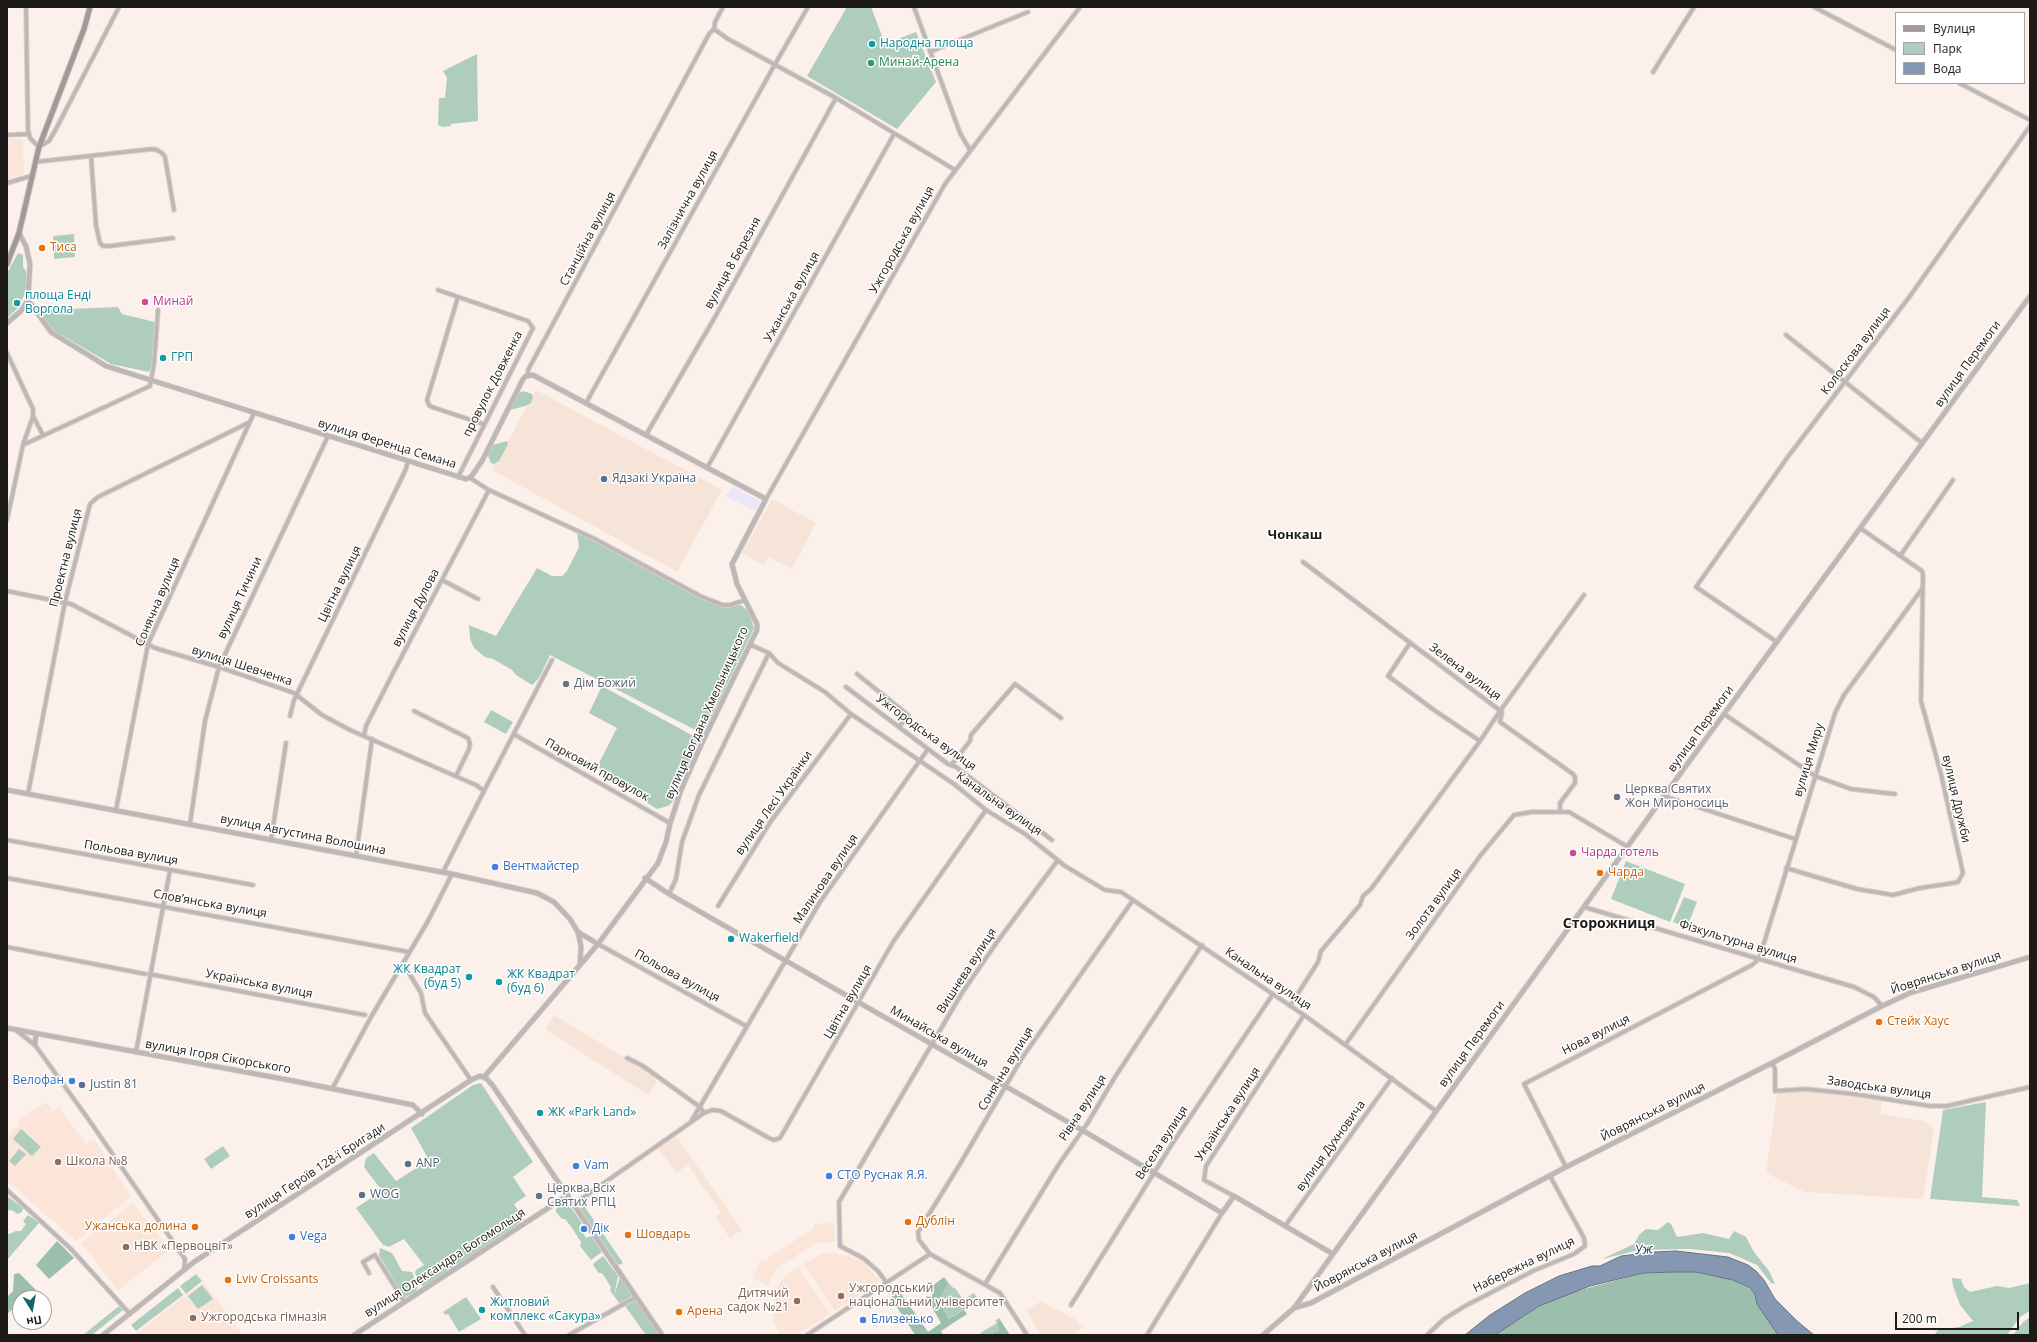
<!DOCTYPE html>
<meta charset="utf-8">
<style>
body{margin:0}
#map{position:relative;width:2037px;height:1342px;overflow:hidden;background:#fcf1ea;font-family:"Open Sans",sans-serif}
canvas{display:block}
.frame{position:absolute;inset:0;border:8px solid #1e1a18;pointer-events:none}
.legend{position:absolute;left:1895px;top:12px;width:130px;height:72px;box-sizing:border-box;background:#fff;border:1px solid #a5a3a3;margin:0;padding:5px 7px;list-style:none;font-size:12px;color:#1e1a18}
.legend li{display:flex;align-items:center;gap:8px;height:20px}
.legend b{width:20px;border:1px solid #a5a3a3}
.north{position:absolute;left:12px;top:1290px;width:40px;height:40px;box-sizing:border-box;background:#fff;border:1px solid #a5a3a3;border-radius:50%;rotate:169deg;font-size:11px;font-weight:700;line-height:16px;text-align:center;color:#1e1a18}
.north::after{content:'';display:block;margin:auto;width:14px;height:18px;background:#14626b;clip-path:polygon(50% 0,100% 100%,50% 72%,0 100%)}
.scale{position:absolute;left:1895px;top:1312px;width:124px;height:18px;box-sizing:border-box;border:2px solid #1e1a18;border-top:0;padding-left:5px;font-size:12px;line-height:14px;white-space:nowrap;color:#1e1a18;-webkit-text-stroke:3px #fff;paint-order:stroke}
</style>
<div id="map">
<canvas width="2037" height="1342"></canvas>
<div class="frame"></div>
<ul class="legend">
<li><b style="height:5px;background:#a2999a"></b>Вулиця</li>
<li><b style="height:11px;background:#afcdbd"></b>Парк</li>
<li><b style="height:11px;background:#8697b3"></b>Вода</li>
</ul>
<div class="north">Пн</div>
<div class="scale">200 m</div>
</div>
<script>
const c = document.querySelector('canvas').getContext('2d');
c.lineJoin = 'round';
function fillPath(path, color) {
  c.fillStyle = color;
  c.fill(path, 'evenodd');
}
function toPath(rows) {
  const path = new Path2D();
  for (const r of rows) {
    path.moveTo(r[0], r[1]);
    for (let i = 2; i < r.length; i += 2) path.lineTo(r[i], r[i + 1]);
  }
  return path;
}
function stroke(path, color, width, dash) {
  c.strokeStyle = color;
  c.lineWidth = width;
  c.lineCap = dash ? 'butt' : 'round';
  c.setLineDash(dash || []);
  c.stroke(path);
}
function write(font, color, halo, rows, align = 'center') {
  c.font = font + ' "Open Sans",sans-serif';
  c.lineWidth = 3;
  c.setLineDash([]);
  c.textBaseline = 'middle';
  c.strokeStyle = halo;
  c.fillStyle = color;
  for (const [text, x, y, turn = 0] of rows) {
    c.save();
    c.translate(x, y);
    c.rotate((+turn || 0) * Math.PI / 180);
    c.textAlign = isNaN(turn) ? turn : align;
    if (halo) c.strokeText(text, 0, 0);
    c.fillText(text, 0, 0);
    c.restore();
  }
}
const commercial = toPath([
 [732,486,760,501,755,511,726,496]
]);
const built = toPath([
 [536,390,722,490,677,572,492,470],
 [772,499,816,523,792,569,768,557,763,565,742,553],
 [554,1015,652,1074,657,1083,648,1095,545,1029],
 [1805,1090,1882,1101,1880,1114,1925,1121,1934,1129,1923,1199,1804,1192,1766,1173,1777,1092],
 [676,1136,742,1230,730,1238,715,1217,721,1212,688,1165,676,1173,658,1148],
 [1041,1301,1076,1320,1083,1328,1072,1335,1042,1335,1026,1311]
]);
const education = toPath([
 [7,139,23,139,24,174,7,179],
 [47,1102,53,1111,59,1107,86,1144,94,1139,131,1197,76,1241,7,1181,7,1140,11,1131,20,1125,18,1120],
 [133,1203,170,1250,118,1290,81,1243],
 [834,1223,835,1242,816,1243,776,1269,768,1285,752,1278,761,1260,764,1261,814,1228,814,1224],
 [835,1253,850,1256,864,1263,880,1281,835,1311,803,1264,822,1254],
 [798,1267,830,1314,798,1335,780,1335,773,1320,774,1294,782,1279],
 [203,1282,243,1335,135,1334]
]);
const green = toPath([
 [847,7,871,7,885,44,916,32,936,82,897,129,807,76],
 [477,54,478,121,451,124,451,126,443,127,438,125,439,98,445,98,447,78,443,71],
 [74,234,75,257,54,259,53,236],
 [18,253,23,255,23,267,26,271,27,280,25,293,18,308,7,318,7,273],
 [118,307,122,314,155,322,152,365,149,372,111,364,53,330,42,315,42,312,46,310],
 [523,391,532,394,533,397,531,403,525,406,510,410,518,393],
 [507,441,508,444,499,461,494,464,491,463,487,453,492,445],
 [577,532,724,606,741,605,749,612,754,628,703,734,550,655,539,678,532,685,516,675,512,670,493,659,485,657,474,648,470,639,469,625,496,636,537,568,552,576,562,576,567,571,579,547],
 [602,686,697,738,698,743,675,794,673,802,668,806,657,809,601,774,599,763,617,728,589,713],
 [491,710,513,722,506,734,484,722],
 [1626,861,1685,884,1670,922,1611,899],
 [1684,897,1697,902,1687,927,1673,922],
 [481,1083,533,1162,513,1177,526,1196,514,1204,524,1220,423,1287,415,1273,416,1270,424,1265,404,1239,389,1247,383,1245,356,1208,382,1191,364,1167,366,1158,374,1153,396,1181,429,1160,411,1128,473,1085],
 [1986,1102,1982,1197,2017,1200,2020,1206,1930,1199,1943,1110],
 [21,1129,41,1147,32,1156,13,1139],
 [223,1146,230,1156,211,1169,204,1159],
 [19,1149,26,1154,15,1166,9,1161],
 [7,1196,23,1208,22,1212,18,1214,11,1210,7,1211],
 [566,1201,582,1223,579,1226,586,1238,591,1236,602,1252,591,1260,580,1246,581,1242,572,1228,565,1219,562,1219,556,1212,556,1209],
 [582,1203,623,1263,618,1265,578,1206],
 [28,1215,39,1223,7,1260,7,1235,16,1231,21,1231,26,1224,23,1221],
 [1668,1222,1671,1224,1677,1237,1703,1233,1729,1239,1734,1231,1746,1237,1754,1252,1769,1271,1775,1284,1771,1283,1757,1265,1729,1253,1690,1249,1639,1250,1602,1259,1634,1244,1639,1235,1646,1229,1658,1230],
 [380,1248,392,1253,402,1271,412,1272,418,1287,415,1292,404,1298,379,1255],
 [603,1256,618,1276,614,1296,610,1290,611,1287,602,1273,599,1273,593,1265,594,1263],
 [196,1274,202,1281,186,1294,180,1286],
 [620,1277,632,1296,620,1304,614,1296],
 [944,1277,952,1287,956,1289,963,1300,974,1293,979,1301,949,1319,938,1301,948,1284],
 [1952,1278,1961,1279,1964,1287,1970,1292,1997,1286,2009,1288,2030,1283,2030,1311,2020,1317,2007,1335,1934,1335,1938,1330,1959,1327,1973,1321,1960,1305,1953,1286],
 [202,1285,213,1299,198,1309,188,1296],
 [178,1288,183,1295,136,1331,131,1325],
 [466,1297,481,1319,459,1332,448,1314,446,1315,443,1312],
 [633,1301,636,1301,659,1335,646,1335,625,1306],
 [119,1306,123,1310,92,1335,83,1335],
 [2030,1317,2030,1335,2013,1335,2023,1322],
 [999,1318,997,1325,999,1330,992,1333,993,1335,981,1335,980,1333,997,1323,995,1321]
]);
const forest = toPath([
 [57,1241,74,1258,49,1279,36,1265],
 [1677,1272,1696,1272,1733,1280,1750,1289,1755,1294,1757,1304,1778,1335,1495,1335,1539,1306,1566,1294,1643,1273],
 [19,1273,36,1290,26,1298,20,1298,20,1303,7,1314,7,1297,13,1291,14,1274],
 [944,1277,948,1284,938,1301,949,1319,964,1310,967,1314,941,1331,943,1335,915,1335,891,1298,894,1294,900,1292,928,1332,941,1323,929,1302,934,1290,931,1287],
 [999,1318,1010,1335,993,1335,992,1333,999,1330,997,1325]
]);
const water = toPath([
 [1676,1251,1728,1257,1748,1265,1756,1271,1764,1280,1775,1299,1797,1321,1814,1335,1778,1335,1757,1304,1755,1294,1750,1288,1733,1280,1696,1272,1677,1272,1643,1273,1590,1286,1539,1306,1495,1335,1465,1335,1490,1315,1525,1293,1559,1276,1592,1266,1600,1266,1621,1256,1655,1252,1676,1251]
]);
const minor = toPath([
 [26,7,28,130,30,138,39,147,49,141,56,129,119,7],
 [914,7,960,133,970,150],
 [1814,7,1896,50],
 [714,29,728,39,836,98,955,170],
 [930,52,1028,12],
 [1653,72,1694,7],
 [1959,83,2030,120],
 [7,135,29,134],
 [91,156,96,225,100,243,103,246,110,246,173,238],
 [35,162,152,149,157,150,162,153,165,157,174,210],
 [7,183,31,176],
 [438,290,528,321,533,328,458,477],
 [458,297,427,400,429,405,432,407,483,424],
 [1786,335,1922,443],
 [7,353,33,409,33,416,23,445],
 [528,375,528,370,534,359,709,34,714,29,715,22,723,7],
 [586,403,774,66,808,7],
 [33,416,43,435],
 [646,435,715,317,836,98],
 [707,468,894,134],
 [470,478,489,490,595,539,702,597,723,605,730,605,745,600],
 [766,499,945,184,1080,7],
 [7,520,23,445,150,386,154,364,158,310],
 [1900,556,1953,480],
 [1303,562,1502,712,1500,722,1573,774,1575,777,1575,783,1560,803,1560,812],
 [442,580,478,599],
 [7,591,71,604,155,648,219,667,294,693,322,715,350,730,476,785,484,791,443,872],
 [1777,642,1696,587,1787,458,1910,296,2030,126],
 [1410,643,1388,676,1434,710,1480,741],
 [751,645,769,653],
 [769,653,778,663,825,692,851,714,954,784,986,810,1025,834,1065,866,1105,890,1121,892,1304,1015,1436,1111],
 [857,674,908,715,899,727],
 [846,687,928,749,948,764,956,767,1052,840],
 [414,711,468,738,470,744,469,749,456,776],
 [1724,714,1815,776,1851,789,1895,794],
 [290,716,294,700,406,469,408,461],
 [515,735,670,823],
 [364,736,366,726,392,675,489,490],
 [952,764,970,741,971,735,1015,684,1061,718],
 [484,791,552,660],
 [28,794,65,602,90,504,98,497,250,422],
 [1664,796,1795,839],
 [116,810,148,644,254,413],
 [190,824,205,721,219,667,328,436],
 [7,840,253,885],
 [271,840,286,743],
 [356,856,372,739],
 [1786,868,1857,889,1893,895,1920,888,1953,883,1958,882,1963,873,1941,774,1921,701,1923,575,1922,571,1860,528],
 [7,878,409,952],
 [669,894,676,879,682,842,699,795,769,653],
 [718,906,771,821,851,714],
 [1584,907,1854,987,1874,997,1882,1006],
 [598,944,746,1026],
 [7,947,145,974],
 [403,963,421,993,425,1013,471,1080],
 [149,974,365,1015],
 [1290,1006,1318,962,1321,951,1360,905,1363,896,1371,889,1480,741,1500,711,1584,595],
 [17,1031,35,1045,89,1120,185,1259,184,1269],
 [1345,1045,1480,856,1514,815,1532,812,1569,812,1628,847],
 [136,1052,170,870],
 [627,1058,643,1066,700,1107,704,1113],
 [1772,1063,1775,1069,1775,1091,1806,1089,1854,1094,1930,1106,1947,1106,2030,1087],
 [332,1089,371,1017,428,921,452,874],
 [692,1120,820,902,928,749],
 [1566,1167,1524,1084,1752,965,1759,959,1835,713,1844,695,1922,589],
 [7,1190,71,1249,130,1314],
 [1234,1196,1204,1180,1206,1166,1304,1015],
 [574,1204,704,1113,712,1110,721,1111,769,1138,774,1140,780,1138,893,942,986,810],
 [1285,1226,1392,1078],
 [369,1273,363,1262,375,1255,404,1301],
 [886,1282,878,1271,863,1258,840,1246,839,1202,962,993,997,942,1058,860],
 [985,1284,1059,1164,1087,1124,1115,1077,1202,945],
 [493,1287,525,1335],
 [1071,1305,1174,1141,1273,994],
 [569,1335,636,1297],
 [807,1335,930,1254],
 [1027,1335,1000,1293,930,1254,919,1240,918,1232,960,1164,1022,1058,1133,900],
 [1147,1335,1222,1213],
 [1427,1335,1444,1319,1465,1306,1533,1271,1574,1254,1585,1246,1584,1238,1550,1176]
]);
const tertiary = toPath([
 [28,300,51,332,106,366,466,479,471,477,482,461,523,379,526,376,533,375,766,499,732,564,737,584,757,624,757,630,701,745,681,790,670,824,666,842,658,863,598,944,484,1077],
 [7,323,21,311,28,300,30,264,26,246,19,233],
 [7,790,452,874,537,893,554,902,570,919,578,932,581,946,580,964],
 [645,878,669,894,1082,1130,1222,1213,1234,1196,1333,1254],
 [578,932,598,944],
 [7,1028,294,1081,413,1105,422,1114],
 [35,1045,36,1034],
 [1294,1308,1311,1303,1566,1167,1772,1063,1882,1006,1910,993,2030,957],
 [103,1335,194,1262,471,1080,480,1076,487,1079,493,1086,662,1335],
 [354,1335,568,1195],
 [1263,1335,1294,1308,1664,796,2030,296]
]);
const secondary = toPath([
 [7,264,19,233,39,147,84,29,90,7]
]);
const markers = [
 [872,44,4,"#0f9aa8"],
 [871,63,4,"#2e9e5b"],
 [42,248,4,"#e8710a"],
 [145,302,4,"#d1479c"],
 [17,303,4,"#0f9aa8"],
 [163,358,4,"#0f9aa8"],
 [604,479,4,"#5c6f8a"],
 [566,684,4,"#6b7280"],
 [1617,797,4,"#6b7280"],
 [1573,853,4,"#d1479c"],
 [495,867,4,"#3f7fe0"],
 [1600,873,4,"#e8710a"],
 [731,939,4,"#0f9aa8"],
 [469,977,4,"#0f9aa8"],
 [499,982,4,"#0f9aa8"],
 [1879,1022,4,"#e8710a"],
 [72,1081,4,"#3f7fe0"],
 [82,1085,4,"#5c6f8a"],
 [540,1113,4,"#0f9aa8"],
 [58,1162,4,"#8d6e63"],
 [408,1164,4,"#5c6f8a"],
 [576,1166,4,"#3f7fe0"],
 [829,1176,4,"#3f7fe0"],
 [362,1195,4,"#5c6f8a"],
 [539,1196,4,"#6b7280"],
 [908,1222,4,"#e8710a"],
 [195,1227,4,"#e8710a"],
 [584,1229,4,"#3f7fe0"],
 [628,1235,4,"#e8710a"],
 [292,1237,4,"#3f7fe0"],
 [126,1247,4,"#8d6e63"],
 [228,1280,4,"#e8710a"],
 [841,1296,4,"#8d6e63"],
 [797,1301,4,"#8d6e63"],
 [482,1310,4,"#0f9aa8"],
 [679,1312,4,"#e8710a"],
 [193,1318,4,"#8d6e63"],
 [863,1320,4,"#3f7fe0"]
];
const cultureNames = [
 ["Народна площа",880,44],
 ["площа Енді",25,296],
 ["Воргола",25,310],
 ["ГРП",171,358],
 ["Wakerfield",739,939],
 ["ЖК Квадрат",461,970,"right"],
 ["(буд 5)",461,984,"right"],
 ["ЖК Квадрат",507,975],
 ["(буд 6)",507,989],
 ["ЖК «Park Land»",548,1113],
 ["Житловий",490,1303],
 ["комплекс «Сакура»",490,1317]
];
const leisureNames = [
 ["Минай-Арена",879,63]
];
const streetNames = [
 ["Залізнична вулиця",688,200,-61],
 ["Станційна вулиця",588,239,-62],
 ["Ужгородська вулиця",902,240,-61],
 ["вулиця 8 Березня",733,263,-61],
 ["Ужанська вулиця",792,297,-61],
 ["Колоскова вулиця",1856,351,-53],
 ["вулиця Перемоги",1968,364,-54],
 ["провулок Довженка",493,384,-63],
 ["вулиця Ференца Семана",387,444,17],
 ["Проектна вулиця",66,558,-76],
 ["Цвітна вулиця",340,584,-64],
 ["вулиця Тичини",240,598,-65],
 ["Сонячна вулиця",158,602,-67],
 ["вулиця Дулова",416,608,-62],
 ["вулиця Шевченка",242,666,18],
 ["Зелена вулиця",1465,672,37],
 ["вулиця Богдана Хмельницького",707,713,-66],
 ["вулиця Перемоги",1701,729,-54],
 ["Ужгородська вулиця",926,733,36],
 ["вулиця Миру",1809,760,-73],
 ["Парковий провулок",597,770,29],
 ["вулиця Дружби",1956,799,77],
 ["вулиця Лесі Українки",774,803,-55],
 ["Канальна вулиця",999,804,35],
 ["вулиця Августина Волошина",303,835,11],
 ["Польова вулиця",131,853,10],
 ["Малинова вулиця",826,879,-56],
 ["Словʼянська вулиця",210,904,10],
 ["Золота вулиця",1434,904,-54],
 ["Фізкультурна вулиця",1738,942,17],
 ["Вишнева вулиця",967,971,-57],
 ["Йоврянська вулиця",1946,973,-18],
 ["Польова вулиця",677,976,29],
 ["Канальна вулиця",1268,979,34],
 ["Українська вулиця",259,984,11],
 ["Цвітна вулиця",848,1002,-60],
 ["Нова вулиця",1596,1035,-27],
 ["Минайська вулиця",939,1037,30],
 ["вулиця Перемоги",1472,1044,-54],
 ["вулиця Ігоря Сікорського",218,1057,10],
 ["Сонячна вулиця",1006,1069,-59],
 ["Заводська вулиця",1879,1088,8],
 ["Рівна вулиця",1083,1108,-57],
 ["Йоврянська вулиця",1653,1112,-27],
 ["Українська вулиця",1228,1114,-57],
 ["Весела вулиця",1162,1143,-57],
 ["вулиця Духновича",1331,1146,-54],
 ["вулиця Героїв 128-ї Бригади",315,1171,-33],
 ["Йоврянська вулиця",1366,1262,-28],
 ["вулиця Олександра Богомольця",445,1263,-33],
 ["Набережна вулиця",1524,1265,-26]
];
const foodNames = [
 ["Тиса",50,248],
 ["Чарда",1608,873],
 ["Стейк Хаус",1887,1022],
 ["Дублін",916,1222],
 ["Ужанська долина",187,1227,"right"],
 ["Шовдарь",636,1235],
 ["Lviv Croissants",236,1280],
 ["Арена",687,1312]
];
const hotelNames = [
 ["Минай",153,302],
 ["Чарда готель",1581,853]
];
const serviceNames = [
 ["Ядзакі Україна",612,479],
 ["Justin 81",90,1085],
 ["ANP",416,1164],
 ["WOG",370,1195]
];
const worshipNames = [
 ["Дім Божий",574,684],
 ["Церква Святих",1625,790],
 ["Жон Мироносиць",1625,804],
 ["Церква Всіх",547,1189],
 ["Святих РПЦ",547,1203]
];
const shopNames = [
 ["Вентмайстер",503,867],
 ["Велофан",64,1081,"right"],
 ["Vam",584,1166],
 ["СТО Руснак Я.Я.",837,1176],
 ["Дік",592,1229],
 ["Vega",300,1237],
 ["Близенько",871,1320]
];
const educationNames = [
 ["Школа №8",66,1162],
 ["НВК «Первоцвіт»",134,1247],
 ["Ужгородський",849,1289],
 ["національний університет",849,1303],
 ["Дитячий",789,1294,"right"],
 ["садок №21",789,1308,"right"],
 ["Ужгородська гімназія",201,1318]
];
const neighbourhoodNames = [
 ["Чонкаш",1295,535]
];
const waterNames = [
 ["Уж",1644,1250,-4]
];
const quarterNames = [
 ["Сторожниця",1609,924]
];
fillPath(commercial, '#ede5fa');
fillPath(built, '#f6e4d9');
fillPath(education, '#fbe4d8');
fillPath(green, '#afcdbd');
fillPath(forest, '#9cbfad');
fillPath(water, '#8697b3');
stroke(water, '#677284', 1);
stroke(minor, '#d8cfc8', 5.5);
stroke(tertiary, '#d8cfc8', 6);
stroke(secondary, '#d8cfc8', 7);
stroke(minor, '#bdb7b7', 3.5);
stroke(tertiary, '#bdb7b7', 4.5);
stroke(secondary, '#a2999a', 5);
for (const [x, y, r, color] of markers) {
  const dot = new Path2D();
  dot.arc(x, y, r, 0, 2 * Math.PI);
  c.fillStyle = color;
  c.fill(dot);
  stroke(dot, '#fff', 1.5);
}
write('12px', '#0d838f', '#fff', cultureNames, 'left');
write('12px', '#27864d', '#fff', leisureNames, 'left');
write('12px', '#1e1a18', '#fff', streetNames);
write('12px', '#c56008', '#fff', foodNames, 'left');
write('12px', '#b23c85', '#fff', hotelNames, 'left');
write('12px', '#4e5e75', '#fff', serviceNames, 'left');
write('12px', '#5b616d', '#fff', worshipNames, 'left');
write('12px', '#366cbe', '#fff', shopNames, 'left');
write('12px', '#785e54', '#fff', educationNames, 'left');
write('bold 13px', '#1e1a18', '#fff', neighbourhoodNames);
write('italic 13px', '#263e65', '#fff', waterNames);
write('bold 14px', '#1e1a18', '#fff', quarterNames);
</script>
